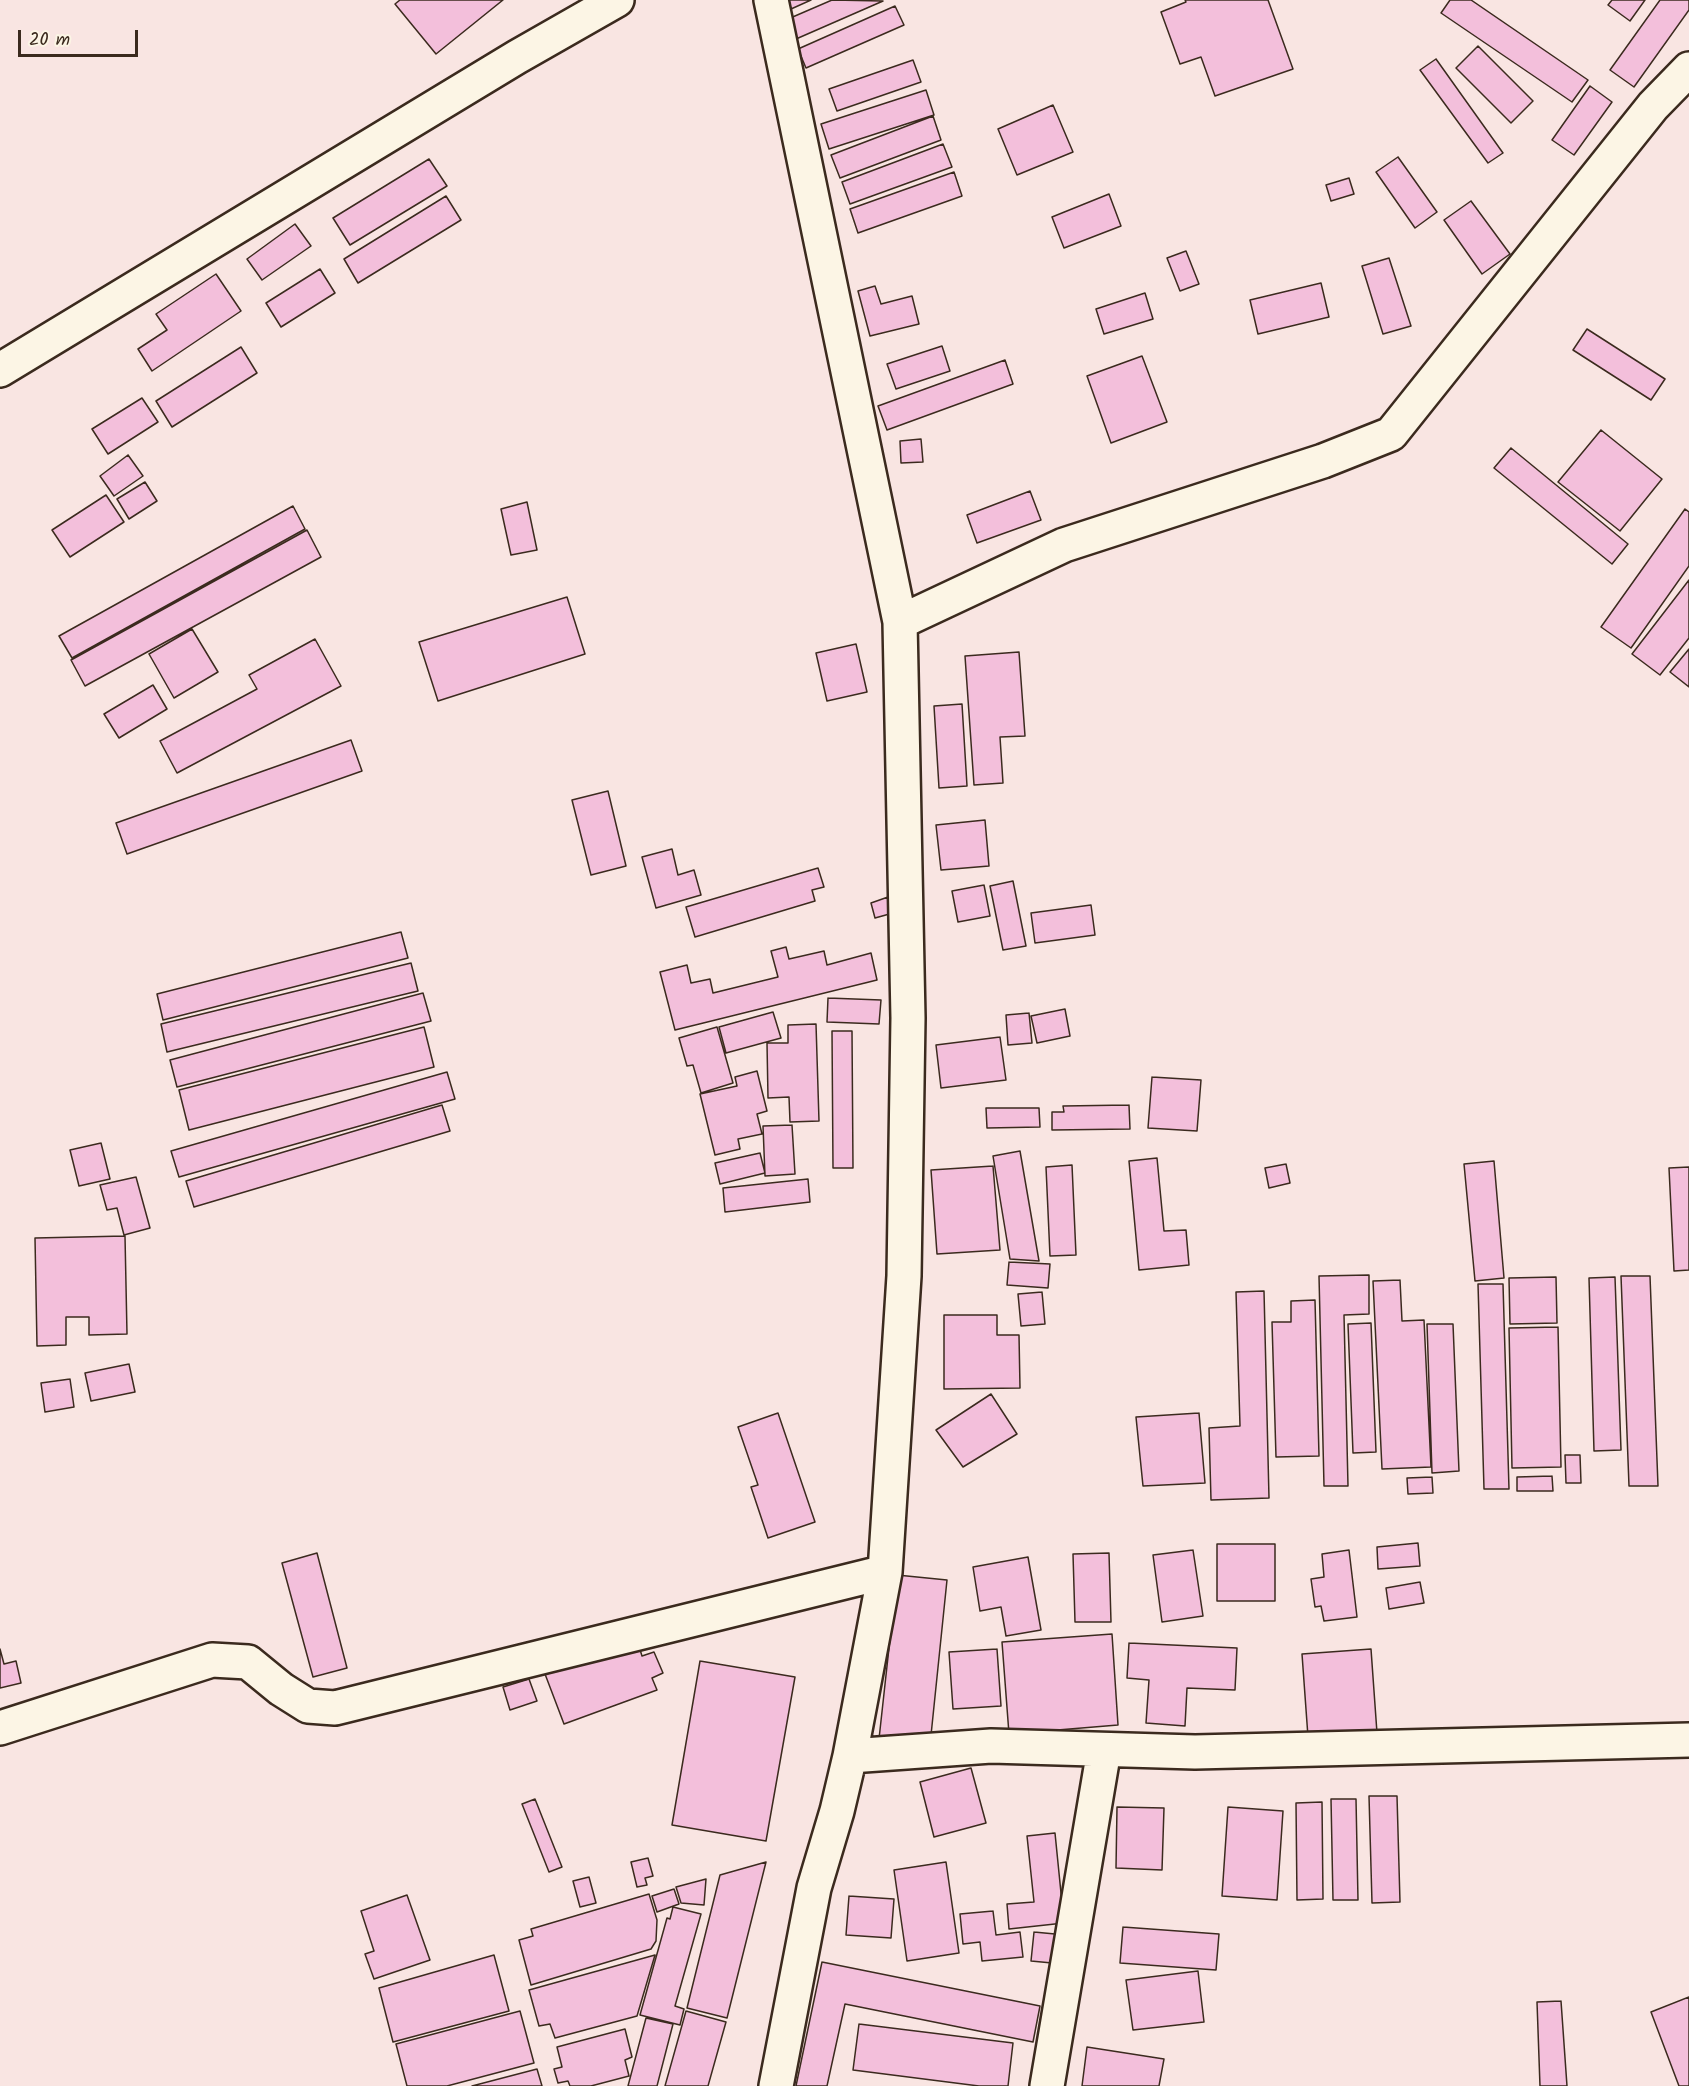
<!DOCTYPE html>
<style>
body{margin:0}
#map{position:relative;width:1689px;height:2086px;overflow:hidden;background:#f9e5e2;font-family:Kalam,sans-serif}
canvas{display:block}
.scale{position:absolute;left:18px;top:30px;width:120px;height:27px;box-sizing:border-box;border:3px solid #3b2a1e;border-top:0;padding-left:8px;font-size:18px;line-height:21px;white-space:nowrap;color:#3b2a1e;-webkit-text-stroke:4px #fcf5e5;paint-order:stroke}
</style>
<div id="map">
<canvas width="1689" height="2086"></canvas>
<div class="scale">20 m</div>
</div>
<script>
const c = document.querySelector('canvas').getContext('2d');
c.lineJoin = 'round';
function fillPath(path, color) {
  c.fillStyle = color;
  c.fill(path, 'evenodd');
}
function toPath(rows) {
  const path = new Path2D();
  for (const r of rows) {
    path.moveTo(r[0], r[1]);
    for (let i = 2; i < r.length; i += 2) path.lineTo(r[i], r[i + 1]);
  }
  return path;
}
function stroke(path, color, width, dash) {
  c.strokeStyle = color;
  c.lineWidth = width;
  c.lineCap = dash ? 'butt' : 'round';
  c.setLineDash(dash || []);
  c.stroke(path);
}
const building = toPath([
 [400,0,503,0,436,54,395,4,400,0],
 [787,0,811,0,791,9,787,0],
 [832,0,883,1,796,39,788,19,832,0],
 [1185,0,1268,0,1293,69,1215,96,1201,57,1180,64,1161,12,1186,2,1185,0],
 [1450,0,1471,0,1588,80,1572,102,1441,13,1450,0],
 [1612,0,1645,0,1630,21,1608,5,1612,0],
 [1660,0,1689,0,1689,10,1634,87,1610,70,1660,0],
 [895,6,904,25,806,68,798,49,895,6],
 [1478,46,1533,101,1511,123,1456,68,1478,46],
 [1436,59,1503,153,1488,163,1420,70,1436,59],
 [913,60,921,82,837,111,829,89,913,60],
 [1590,86,1612,102,1574,155,1552,140,1590,86],
 [926,90,934,115,829,149,821,124,926,90],
 [1053,105,1073,152,1017,175,998,129,1053,105],
 [933,116,941,140,840,178,831,155,933,116],
 [943,144,952,167,850,204,842,182,943,144],
 [1398,157,1437,212,1415,228,1376,172,1398,157],
 [429,159,447,186,350,245,333,218,429,159],
 [954,172,962,196,858,233,850,209,954,172],
 [1349,178,1354,194,1331,201,1326,185,1349,178],
 [1109,194,1121,226,1064,248,1052,217,1109,194],
 [446,196,461,220,358,283,344,259,446,196],
 [1471,201,1510,254,1482,274,1444,220,1471,201],
 [295,224,311,246,262,280,247,259,295,224],
 [1186,251,1199,284,1180,291,1167,258,1186,251],
 [1389,258,1411,326,1383,334,1362,266,1389,258],
 [320,269,335,293,281,327,266,303,320,269],
 [216,274,241,311,152,371,138,349,167,330,156,314,216,274],
 [1321,283,1329,317,1258,334,1250,300,1321,283],
 [875,286,881,304,912,296,919,324,870,336,858,291,875,286],
 [1145,293,1153,319,1104,334,1096,309,1145,293],
 [1587,329,1665,379,1651,400,1573,350,1587,329],
 [942,346,950,371,896,389,887,364,942,346],
 [241,347,257,373,172,427,156,401,241,347],
 [1142,356,1167,422,1111,443,1087,376,1142,356],
 [1005,360,1013,384,887,430,878,406,1005,360],
 [142,398,158,422,108,454,92,429,142,398],
 [1601,430,1662,479,1620,531,1558,482,1601,430],
 [921,439,923,462,901,463,900,441,921,439],
 [1511,448,1628,544,1612,564,1494,468,1511,448],
 [128,455,143,476,114,496,100,476,128,455],
 [145,482,157,501,129,519,117,499,145,482],
 [1030,491,1041,520,977,543,967,515,1030,491],
 [106,495,124,522,70,557,52,530,106,495],
 [527,502,537,550,511,555,501,509,527,502],
 [293,506,305,529,72,658,59,636,293,506],
 [1685,509,1689,512,1689,566,1631,648,1601,627,1685,509],
 [307,530,321,557,85,686,71,660,307,530],
 [1689,580,1689,638,1660,675,1632,654,1689,580],
 [567,597,585,654,438,701,419,642,567,597],
 [192,629,218,672,174,698,149,654,192,629],
 [315,639,341,686,177,773,160,741,257,689,249,675,315,639],
 [856,644,867,692,827,701,816,653,856,644],
 [1689,649,1689,687,1670,672,1689,649],
 [1019,652,1025,736,1000,737,1003,783,974,785,965,656,1019,652],
 [153,685,167,709,119,738,104,714,153,685],
 [962,704,967,786,939,788,934,706,962,704],
 [351,740,362,771,127,854,116,823,351,740],
 [608,791,626,866,591,875,572,800,608,791],
 [985,820,989,866,941,870,936,825,985,820],
 [672,849,678,875,694,870,701,895,656,908,642,857,672,849],
 [818,868,824,887,812,890,815,901,695,937,686,907,818,868],
 [1013,881,1026,946,1003,950,990,886,1013,881],
 [984,885,990,916,958,922,952,891,984,885],
 [888,897,893,913,875,918,871,903,888,897],
 [1091,905,1095,935,1035,943,1031,913,1091,905],
 [401,932,408,958,163,1020,157,994,401,932],
 [786,947,789,959,824,951,827,965,871,953,877,980,675,1030,660,972,687,965,691,983,710,979,713,993,778,977,771,951,786,947],
 [411,963,418,991,167,1052,161,1024,411,963],
 [423,993,431,1021,177,1087,170,1060,423,993],
 [828,998,881,1000,879,1024,827,1022,828,998],
 [1065,1009,1070,1036,1037,1043,1031,1016,1065,1009],
 [773,1012,781,1038,726,1053,719,1027,773,1012],
 [1029,1013,1032,1043,1008,1045,1006,1015,1029,1013],
 [816,1024,819,1121,790,1122,789,1097,768,1098,767,1043,788,1043,788,1025,816,1024],
 [424,1027,434,1067,189,1130,179,1090,424,1027],
 [717,1027,733,1083,701,1093,693,1065,687,1066,679,1038,717,1027],
 [832,1031,852,1031,853,1168,833,1168,832,1031],
 [1000,1037,1006,1080,941,1088,936,1045,1000,1037],
 [757,1071,767,1111,757,1114,762,1134,738,1139,740,1149,715,1155,700,1094,737,1086,735,1077,757,1071],
 [447,1072,455,1099,179,1177,171,1151,447,1072],
 [1152,1077,1201,1080,1197,1131,1148,1128,1152,1077],
 [442,1105,450,1131,194,1207,186,1181,442,1105],
 [1129,1105,1130,1129,1052,1130,1052,1112,1064,1112,1063,1106,1129,1105],
 [986,1108,1039,1108,1040,1127,987,1128,986,1108],
 [792,1125,795,1174,765,1176,763,1126,792,1125],
 [101,1143,110,1179,79,1186,70,1150,101,1143],
 [1020,1151,1039,1261,1010,1259,993,1156,1020,1151],
 [760,1153,765,1173,720,1184,715,1163,760,1153],
 [1157,1158,1164,1231,1186,1230,1189,1265,1139,1270,1129,1161,1157,1158],
 [1494,1161,1504,1278,1475,1281,1464,1164,1494,1161],
 [1286,1164,1290,1183,1269,1188,1265,1168,1286,1164],
 [1072,1165,1076,1255,1050,1256,1046,1167,1072,1165],
 [993,1166,1000,1250,937,1254,931,1170,993,1166],
 [1689,1167,1689,1270,1674,1271,1669,1168,1689,1167],
 [136,1177,150,1228,124,1235,117,1208,107,1210,100,1185,136,1177],
 [808,1179,810,1202,725,1212,723,1188,808,1179],
 [125,1236,127,1334,89,1335,89,1317,66,1317,66,1345,37,1346,35,1238,125,1236],
 [1009,1262,1050,1264,1048,1288,1007,1285,1009,1262],
 [1369,1275,1369,1314,1344,1315,1348,1486,1324,1486,1319,1276,1369,1275],
 [1621,1276,1650,1276,1658,1486,1629,1486,1621,1276],
 [1556,1277,1557,1323,1510,1324,1509,1278,1556,1277],
 [1615,1277,1621,1450,1594,1451,1589,1278,1615,1277],
 [1400,1280,1402,1321,1424,1320,1431,1467,1382,1469,1373,1281,1400,1280],
 [1478,1284,1503,1284,1509,1489,1484,1489,1478,1284],
 [1264,1291,1269,1498,1211,1500,1209,1428,1240,1426,1236,1292,1264,1291],
 [1042,1292,1045,1324,1021,1326,1018,1294,1042,1292],
 [1315,1300,1319,1456,1276,1457,1272,1322,1291,1322,1291,1301,1315,1300],
 [944,1315,997,1315,997,1335,1019,1335,1020,1388,944,1389,944,1315],
 [1371,1323,1376,1452,1353,1453,1348,1324,1371,1323],
 [1427,1324,1453,1324,1459,1471,1432,1473,1427,1324],
 [1558,1327,1561,1467,1512,1468,1509,1328,1558,1327],
 [129,1364,135,1392,91,1401,85,1373,129,1364],
 [70,1379,74,1407,45,1412,41,1383,70,1379],
 [991,1394,1017,1434,963,1467,936,1430,991,1394],
 [778,1413,815,1522,768,1538,751,1487,758,1485,738,1427,778,1413],
 [1199,1413,1205,1483,1143,1486,1136,1417,1199,1413],
 [1565,1455,1580,1455,1581,1483,1566,1483,1565,1455],
 [1552,1476,1553,1491,1517,1491,1517,1477,1552,1476],
 [1432,1477,1433,1493,1408,1494,1407,1478,1432,1477],
 [1418,1543,1420,1566,1378,1569,1377,1547,1418,1543],
 [1217,1544,1275,1544,1275,1601,1217,1601,1217,1544],
 [1193,1550,1203,1616,1162,1622,1153,1555,1193,1550],
 [1349,1550,1357,1617,1324,1621,1321,1606,1315,1607,1311,1579,1324,1577,1322,1554,1349,1550],
 [317,1553,347,1668,313,1677,282,1563,317,1553],
 [1109,1553,1111,1622,1075,1622,1073,1554,1109,1553],
 [1028,1557,1041,1630,1006,1636,1001,1607,980,1611,973,1567,1028,1557],
 [897,1575,947,1580,930,1745,879,1739,897,1575],
 [1420,1582,1424,1603,1389,1609,1386,1588,1420,1582],
 [1112,1634,1118,1725,1009,1734,1002,1642,1112,1634],
 [637,1640,642,1656,654,1652,663,1673,652,1678,657,1690,564,1724,545,1674,637,1640],
 [1129,1643,1237,1648,1235,1690,1187,1688,1185,1726,1146,1723,1149,1680,1127,1678,1129,1643],
 [0,1649,4,1664,16,1661,21,1683,0,1688,0,1649],
 [997,1649,1001,1706,953,1709,949,1652,997,1649],
 [1371,1649,1377,1733,1308,1737,1302,1654,1371,1649],
 [700,1661,795,1677,766,1841,672,1825,700,1661],
 [529,1679,537,1701,510,1710,503,1687,529,1679],
 [971,1768,986,1823,934,1837,920,1782,971,1768],
 [1369,1796,1397,1796,1400,1902,1372,1903,1369,1796],
 [535,1799,562,1867,549,1872,522,1804,535,1799],
 [1331,1799,1356,1799,1358,1900,1333,1900,1331,1799],
 [1322,1802,1323,1899,1297,1900,1296,1803,1322,1802],
 [1117,1807,1164,1808,1162,1870,1116,1868,1117,1807],
 [1228,1807,1283,1811,1277,1900,1222,1896,1228,1807],
 [1055,1833,1064,1923,1009,1929,1007,1904,1034,1902,1027,1836,1055,1833],
 [648,1858,653,1876,645,1878,647,1885,637,1887,631,1862,648,1858],
 [766,1862,727,2018,687,2008,720,1875,766,1862],
 [946,1862,959,1953,907,1961,894,1870,946,1862],
 [589,1877,596,1903,580,1907,573,1881,589,1877],
 [706,1879,704,1905,681,1903,676,1887,706,1879],
 [674,1889,679,1904,657,1912,652,1896,674,1889],
 [649,1894,657,1920,656,1941,651,1949,531,1985,519,1940,533,1936,531,1929,649,1894],
 [407,1895,430,1960,374,1979,365,1954,374,1951,361,1911,407,1895],
 [849,1896,894,1899,891,1938,846,1935,849,1896],
 [673,1907,701,1914,675,2006,684,2009,680,2025,640,2015,667,1918,670,1919,673,1907],
 [993,1911,996,1935,1020,1932,1023,1957,982,1961,980,1942,963,1944,960,1914,993,1911],
 [1123,1927,1219,1934,1216,1970,1120,1963,1123,1927],
 [1034,1932,1055,1934,1052,1963,1031,1961,1034,1932],
 [494,1955,509,2011,393,2042,379,1988,494,1955],
 [655,1955,637,2016,555,2038,550,2024,539,2026,529,1990,655,1955],
 [822,1962,1040,2006,1033,2042,845,2004,827,2086,796,2086,822,1962],
 [1198,1971,1204,2022,1133,2030,1126,1980,1198,1971],
 [1689,1997,1689,2086,1679,2086,1651,2012,1689,1997],
 [1561,2001,1567,2086,1540,2086,1537,2002,1561,2001],
 [520,2011,534,2063,447,2086,407,2086,396,2044,520,2011],
 [686,2011,726,2022,708,2086,665,2086,686,2011],
 [646,2018,673,2024,657,2086,628,2086,646,2018],
 [859,2024,1013,2043,1008,2086,979,2086,853,2070,859,2024],
 [625,2029,632,2057,625,2060,629,2076,591,2086,570,2086,568,2081,558,2083,554,2069,562,2067,557,2047,625,2029],
 [1087,2047,1164,2059,1159,2086,1082,2086,1087,2047],
 [537,2069,542,2086,472,2086,537,2069]
]);
const minor = toPath([
 [771,0,900,622],
 [0,370,517,57,617,0],
 [0,1728,212,1660,248,1662,281,1689,308,1706,335,1708,885,1572],
 [850,1756,991,1746,1195,1752,1689,1740],
 [776,2086,814,1888,837,1811,850,1756,885,1572,904,1276,908,1018,900,622,1064,545,1323,461,1391,434,1653,106,1689,69],
 [1047,2086,1104,1750]
]);
fillPath(building, '#f3bfdb');
stroke(building, '#3b2a1e', 1.5);
stroke(minor, '#3b2a1e', 38);
stroke(minor, '#fcf5e5', 33);
</script>
